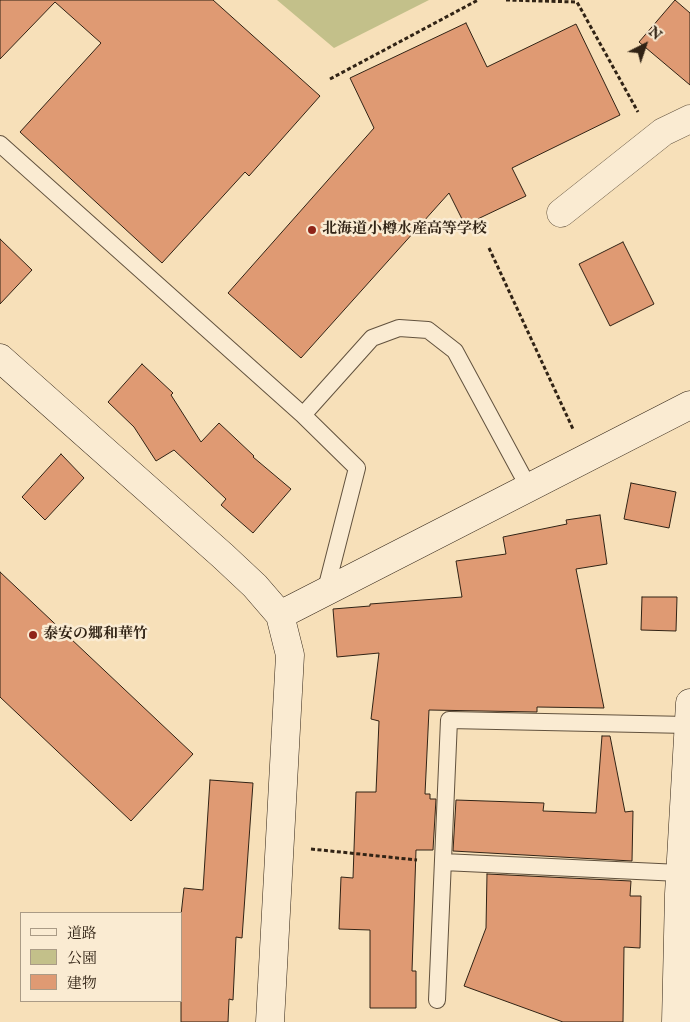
<!DOCTYPE html>
<meta charset="utf-8">
<style>
body{margin:0}
#map{position:relative;width:690px;height:1022px;overflow:hidden;background:#f7e0b9;font-family:"IM FELL English","Noto Serif JP",serif}
canvas{display:block}
.legend{position:absolute;left:20px;top:912px;width:162px;height:90px;box-sizing:border-box;background:#faebd2;border:1px solid #aa9b86;margin:0;padding:6px 9px;list-style:none;font-size:15px;color:#312315}
.legend li{display:flex;align-items:center;gap:10px;height:25px}
.legend b{width:25px;border:1px solid #aa9b86}
.north{position:absolute;left:620px;top:20px;width:50px;height:50px;-webkit-text-stroke:4px #faebd2;paint-order:stroke;rotate:41deg;font-size:14px;font-weight:700;line-height:20px;text-align:center;color:#312315}
.north::after{content:'';display:block;margin:auto;width:18px;height:22px;background:#312315;clip-path:polygon(50% 0,100% 100%,50% 72%,0 100%)}
</style>
<div id="map">
<canvas width="690" height="1022"></canvas>
<ul class="legend">
<li><b style="height:6px;background:#faebd2"></b>道路</li>
<li><b style="height:14px;background:#c3c08a"></b>公園</li>
<li><b style="height:14px;background:#df9a73"></b>建物</li>
</ul>
<div class="north">N</div>
</div>
<script>
const c = document.querySelector('canvas').getContext('2d');
c.lineJoin = 'round';
function fillPath(path, color) {
  c.fillStyle = color;
  c.fill(path, 'evenodd');
}
function toPath(rows) {
  const path = new Path2D();
  for (const r of rows) {
    path.moveTo(r[0], r[1]);
    for (let i = 2; i < r.length; i += 2) path.lineTo(r[i], r[i + 1]);
  }
  return path;
}
function stroke(path, color, width, dash) {
  c.strokeStyle = color;
  c.lineWidth = width;
  c.lineCap = dash ? 'butt' : 'round';
  c.setLineDash(dash || []);
  c.stroke(path);
}
function write(font, color, halo, rows, align = 'center') {
  c.font = font + ' "IM FELL English","Noto Serif JP",serif';
  c.lineWidth = 5;
  c.setLineDash([]);
  c.textBaseline = 'middle';
  c.strokeStyle = halo;
  c.fillStyle = color;
  for (const [text, x, y, turn = 0] of rows) {
    c.save();
    c.translate(x, y);
    c.rotate((+turn || 0) * Math.PI / 180);
    c.textAlign = isNaN(turn) ? turn : align;
    if (halo) c.strokeText(text, 0, 0);
    c.fillText(text, 0, 0);
    c.restore();
  }
}
const green = toPath([
 [277,0,429,0,334,48]
]);
const building = toPath([
 [0,0,213,0,320,96,249,176,245,172,162,263,20,132,101,43,55,2,0,59,0,0],
 [675,0,690,13,690,85,639,42,675,0],
 [466,23,487,67,576,24,620,115,512,168,526,196,465,225,449,193,301,358,228,293,374,128,350,78,466,23],
 [0,239,32,270,0,304,0,239],
 [623,242,654,304,610,326,579,264,623,242],
 [142,364,173,393,171,395,201,442,219,423,254,456,253,457,291,489,253,533,221,505,226,499,174,450,156,461,134,427,108,402,142,364],
 [61,454,84,478,45,520,22,497,61,454],
 [631,483,676,492,669,528,624,519,631,483],
 [600,515,607,564,576,569,604,708,537,707,537,712,429,710,425,794,430,794,430,799,436,799,433,850,416,850,412,971,416,971,416,1008,370,1008,370,930,339,929,341,877,353,878,356,792,376,792,379,721,371,719,379,653,337,657,333,609,370,606,370,604,462,597,456,561,506,554,503,537,567,524,566,520,600,515],
 [0,572,193,754,131,821,0,697,0,572],
 [642,597,677,597,676,631,641,630,642,597],
 [602,736,610,736,625,812,633,811,632,861,453,851,456,800,544,803,543,811,596,813,602,736],
 [210,780,253,783,242,938,236,937,233,1000,229,999,228,1022,181,1022,181,915,184,888,203,890,210,780],
 [487,874,631,881,630,896,641,896,640,948,624,947,623,1022,563,1022,464,986,486,928,487,874]
]);
const path = toPath([
 [506,0,577,2,638,112],
 [330,79,478,0],
 [489,248,573,429],
 [311,849,417,860]
]);
const lane = toPath([
 [0,144,303,415,357,468,325,593],
 [303,415,372,338,399,328,428,330,455,351,529,488],
 [443,862,680,873],
 [437,1000,449,720,688,725]
]);
const street = toPath([
 [561,213,663,132,690,119]
]);
const secondary = toPath([
 [0,358,223,556,255,586,280,615,290,655,270,1022],
 [280,615,690,405],
 [676,1022,679,894,690,703]
]);
const markers = [
 [312,230,5,"#8f2418"],
 [33,635,5,"#8f2418"]
];
const poiNames = [
 ["北海道小樽水産高等学校",322,230],
 ["泰安の郷和華竹",43,635]
];
fillPath(green, '#c3c08a');
fillPath(building, '#df9a73');
stroke(building, '#312315', 1);
stroke(lane, '#62523e', 18);
stroke(street, '#62523e', 29);
stroke(secondary, '#312315', 29);
stroke(path, '#312315', 3, [4, 2.5]);
stroke(lane, '#faebd2', 16);
stroke(street, '#faebd2', 28);
stroke(secondary, '#faebd2', 28);
for (const [x, y, r, color] of markers) {
  const dot = new Path2D();
  dot.arc(x, y, r, 0, 2 * Math.PI);
  c.fillStyle = color;
  c.fill(dot);
  stroke(dot, '#faebd2', 2);
}
write('bold 15px', '#312315', '#faebd2', poiNames, 'left');
</script>
